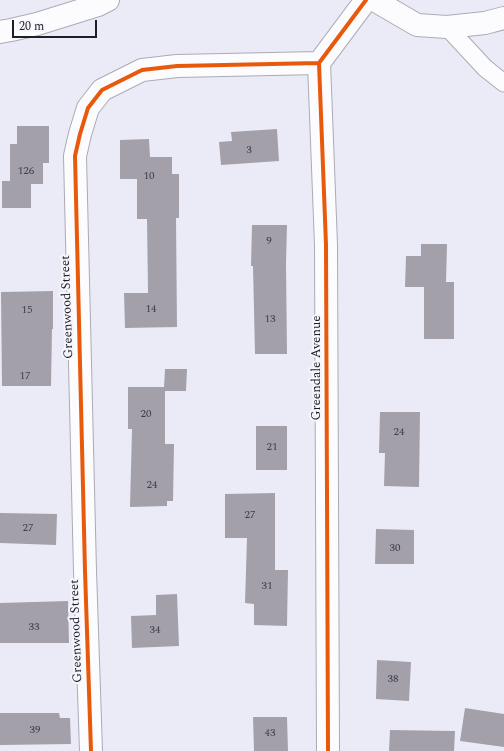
<!DOCTYPE html>
<style>
body{margin:0}
#map{position:relative;width:504px;height:751px;overflow:hidden;background:#ebebf8;font-family:Spectral,serif}
canvas{display:block}
.scale{position:absolute;left:12px;top:20px;width:85px;height:18px;box-sizing:border-box;border:2px solid #1e1e29;border-top:0;padding-left:5px;font-size:12px;line-height:14px;white-space:nowrap;color:#1e1e29;-webkit-text-stroke:3px #f5f5fb;paint-order:stroke}
</style>
<div id="map">
<canvas width="504" height="751"></canvas>
<div class="scale">20 m</div>
</div>
<script>
const c = document.querySelector('canvas').getContext('2d');
c.lineJoin = 'round';
function fillPath(path, color) {
  c.fillStyle = color;
  c.fill(path, 'evenodd');
}
function toPath(rows) {
  const path = new Path2D();
  for (const r of rows) {
    path.moveTo(r[0], r[1]);
    for (let i = 2; i < r.length; i += 2) path.lineTo(r[i], r[i + 1]);
  }
  return path;
}
function stroke(path, color, width, dash) {
  c.strokeStyle = color;
  c.lineWidth = width;
  c.lineCap = dash ? 'butt' : 'round';
  c.setLineDash(dash || []);
  c.stroke(path);
}
function write(font, color, halo, rows, align = 'center') {
  c.font = font + ' Spectral,serif';
  c.lineWidth = 4;
  c.setLineDash([]);
  c.textBaseline = 'middle';
  c.strokeStyle = halo;
  c.fillStyle = color;
  for (const [text, x, y, turn = 0] of rows) {
    c.save();
    c.translate(x, y);
    c.rotate((+turn || 0) * Math.PI / 180);
    c.textAlign = isNaN(turn) ? turn : align;
    if (halo) c.strokeText(text, 0, 0);
    c.fillText(text, 0, 0);
    c.restore();
  }
}
const building = toPath([
 [17,126,49,126,49,163,43,163,43,184,31,184,31,208,2,208,2,181,10,181,10,144,17,144],
 [277,129,279,161,221,165,219,142,232,141,231,132],
 [149,139,150,157,172,157,172,174,179,174,179,218,176,218,177,327,125,328,124,293,148,293,147,219,137,219,137,179,120,179,120,140],
 [252,225,287,225,286,264,287,354,255,354,253,266,251,266],
 [421,244,447,244,446,282,454,282,454,339,424,339,424,287,405,287,406,256,421,256],
 [53,291,53,329,52,329,51,386,2,386,1,292],
 [165,369,187,369,186,391,165,391,165,444,174,444,173,501,167,501,167,506,130,507,132,429,128,429,128,387,164,387],
 [380,412,420,412,419,487,384,486,385,453,379,453],
 [256,426,287,426,287,470,256,470],
 [275,493,275,570,288,570,287,626,254,625,254,604,245,603,247,538,225,538,225,494],
 [0,513,57,514,56,545,0,543],
 [376,529,414,530,414,564,375,564],
 [177,594,179,646,132,648,131,616,156,615,156,595],
 [68,601,69,643,0,643,0,603],
 [377,660,411,662,409,701,376,699],
 [465,708,504,714,504,747,460,741],
 [0,713,59,713,60,718,70,718,71,744,0,745],
 [253,717,287,717,288,751,254,751],
 [390,730,455,731,454,751,389,751]
]);
const lane = toPath([
 [447,27,485,68,504,83]
]);
const street = toPath([
 [374,0,417,25,447,27,485,23,504,18],
 [91,751,85,571,75,156,80,134,88,108,102,90,142,70,177,66,319,63],
 [328,751,326,245,319,63,366,0]
]);
const secondary = toPath([
 [0,32,11,30,37,24,98,5,108,0]
]);
const cycleway = toPath([
 [91,751,85,571,75,156,80,134,88,108,102,90,142,70,177,66,319,63],
 [328,751,326,245,319,63,366,0]
]);
const numberNames = [
 ["3",249,151],
 ["126",26,172],
 ["10",149,177],
 ["9",269,242],
 ["14",151,310],
 ["15",27,311],
 ["13",270,320],
 ["17",25,377],
 ["20",146,415],
 ["24",399,433],
 ["21",272,448],
 ["24",152,486],
 ["27",250,516],
 ["27",28,529],
 ["30",395,549],
 ["31",267,587],
 ["33",34,628],
 ["34",155,631],
 ["38",393,680],
 ["39",35,731],
 ["43",270,734]
];
const streetNames = [
 ["Greenwood Street",68,307,-92],
 ["Greendale Avenue",317,368,-90],
 ["Greenwood Street",77,631,-92]
];
fillPath(building, '#a3a0aa');
stroke(lane, '#ababb6', 19);
stroke(street, '#ababb6', 24);
stroke(secondary, '#ababb6', 24);
stroke(lane, '#fcfcfe', 17);
stroke(street, '#fcfcfe', 22);
stroke(secondary, '#fcfcfe', 22);
stroke(cycleway, '#e8590c', 4);
write('11px', '#3f3e49', null, numberNames);
write('13px', '#1e1e29', '#f5f5fb', streetNames);
</script>
